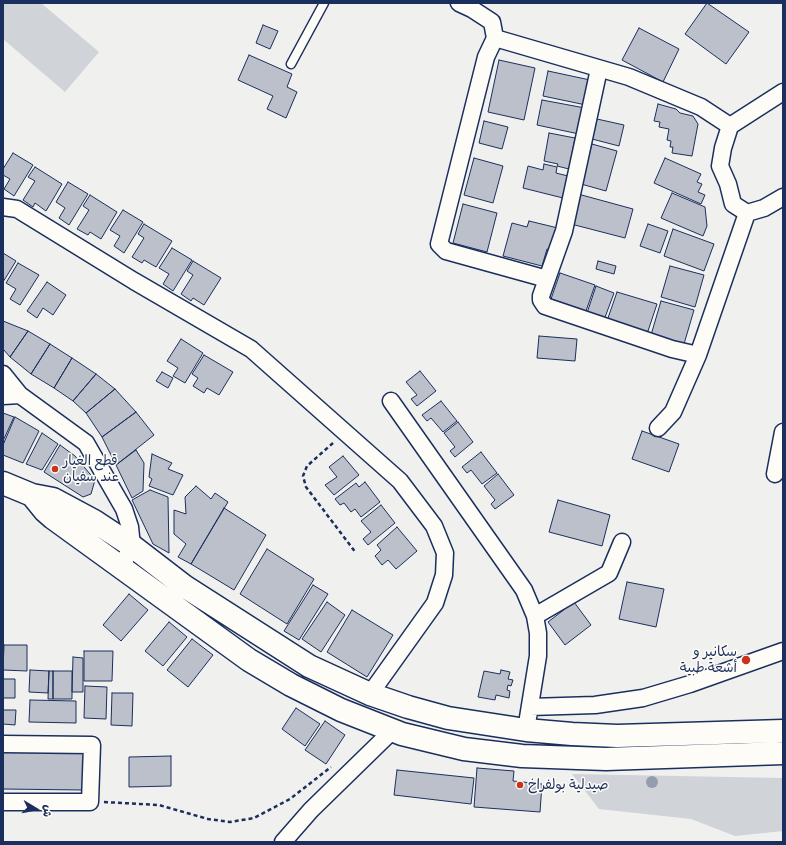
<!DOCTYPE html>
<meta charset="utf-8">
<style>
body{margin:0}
#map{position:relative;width:786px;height:845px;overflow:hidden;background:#f0f0ee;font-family:"Patrick Hand","Playpen Sans Arabic",sans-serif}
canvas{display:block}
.frame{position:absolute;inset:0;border:4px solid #1b2f5e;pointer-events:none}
.north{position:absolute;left:16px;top:789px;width:40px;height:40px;-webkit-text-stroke:3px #fdfcf7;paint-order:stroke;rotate:100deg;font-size:11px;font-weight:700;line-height:16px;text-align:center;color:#1b2f5e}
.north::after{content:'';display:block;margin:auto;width:14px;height:18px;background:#1b2f5e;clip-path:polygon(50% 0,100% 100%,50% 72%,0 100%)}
</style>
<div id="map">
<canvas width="786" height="845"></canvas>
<div class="frame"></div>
<div class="north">ش</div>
</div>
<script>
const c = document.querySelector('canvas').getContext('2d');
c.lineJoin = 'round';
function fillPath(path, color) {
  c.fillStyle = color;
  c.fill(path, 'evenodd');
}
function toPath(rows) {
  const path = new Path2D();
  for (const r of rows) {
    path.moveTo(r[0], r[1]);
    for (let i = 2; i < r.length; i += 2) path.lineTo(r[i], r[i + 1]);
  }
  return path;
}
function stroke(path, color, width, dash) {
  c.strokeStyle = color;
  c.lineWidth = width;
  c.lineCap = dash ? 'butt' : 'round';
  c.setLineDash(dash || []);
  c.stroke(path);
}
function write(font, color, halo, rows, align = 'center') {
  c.font = font + ' "Patrick Hand","Playpen Sans Arabic",sans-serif';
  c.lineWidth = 3;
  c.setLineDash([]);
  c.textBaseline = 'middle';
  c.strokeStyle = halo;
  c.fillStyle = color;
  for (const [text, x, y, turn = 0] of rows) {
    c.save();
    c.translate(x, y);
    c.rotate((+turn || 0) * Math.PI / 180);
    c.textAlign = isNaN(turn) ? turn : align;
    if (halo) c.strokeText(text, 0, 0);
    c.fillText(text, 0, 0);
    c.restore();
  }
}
const green = toPath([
 [5,3,41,3,99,52,65,92,3,39,3,5],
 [572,774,783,778,783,831,735,836,691,819,599,809]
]);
const building = toPath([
 [707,3,749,32,726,64,685,34,707,3],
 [263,25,278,31,270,49,256,43,263,25],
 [639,28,679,49,663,82,622,60,639,28],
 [249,55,292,74,287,87,297,92,286,118,267,109,273,96,238,80,249,55],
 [499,60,535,68,524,120,488,112,499,60],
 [548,71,590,80,586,105,543,96,548,71],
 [542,100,585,108,579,134,537,125,542,100],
 [658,104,676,109,680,113,693,116,698,124,692,156,672,153,673,147,670,147,671,141,667,140,669,129,659,127,660,122,654,121,658,104],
 [597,119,624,125,619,146,592,139,597,119],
 [484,121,508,127,502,149,479,143,484,121],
 [549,133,575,138,569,169,557,166,558,164,544,161,549,133],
 [592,144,617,151,606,191,581,184,592,144],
 [13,153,33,165,14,196,4,189,10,179,3,175,3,169,13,153],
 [474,158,503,166,493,203,464,195,474,158],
 [665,158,701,174,697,182,702,184,698,192,705,195,701,204,654,183,665,158],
 [544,164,557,167,556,173,568,176,563,198,523,188,528,166,543,170,544,164],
 [35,167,62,184,46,211,35,203,33,207,23,200,35,181,28,177,35,167],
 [68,182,88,194,69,225,59,218,65,208,56,202,68,182],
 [672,193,705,207,707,226,703,236,661,218,672,193],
 [578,194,633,209,625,238,571,224,578,194],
 [90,195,117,212,101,239,90,232,88,235,77,229,89,210,83,206,90,195],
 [463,204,497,213,487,252,453,243,463,204],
 [123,210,143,222,124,253,114,246,120,236,110,230,123,210],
 [529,221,558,228,552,250,547,249,542,266,503,256,512,223,527,227,529,221],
 [144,224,172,241,156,267,144,260,142,263,132,257,144,238,138,234,144,224],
 [648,224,668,231,660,253,640,246,648,224],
 [673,229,714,244,704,271,664,256,673,229],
 [172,248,192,260,173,291,163,284,169,274,159,268,172,248],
 [3,253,16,261,3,282,3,253],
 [193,261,221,278,204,305,193,298,191,301,181,294,193,275,187,271,193,261],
 [598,261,616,266,614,274,596,269,598,261],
 [18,263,39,275,20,305,10,299,16,289,6,283,18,263],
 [670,266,704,275,695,307,661,297,670,266],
 [560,273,595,285,586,311,551,299,560,273],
 [47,282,66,295,53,315,43,308,37,318,27,311,47,282],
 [596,286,614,293,604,320,587,313,596,286],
 [617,292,657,304,648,331,642,334,610,323,608,318,617,292],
 [661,301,694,310,684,344,651,335,661,301],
 [3,321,28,331,10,357,3,349,3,321],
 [28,331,50,344,31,374,10,357,28,331],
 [539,336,577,339,575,361,537,358,539,336],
 [181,339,203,353,185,383,173,376,178,368,167,361,181,339],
 [50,344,72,358,54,388,31,374,50,344],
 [204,355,233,372,219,395,207,388,204,393,193,386,198,378,192,374,204,355],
 [72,358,96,374,73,401,54,388,72,358],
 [420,371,436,391,417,406,411,399,417,395,406,382,420,371],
 [162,372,173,378,168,388,156,381,162,372],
 [96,374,115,389,86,413,73,401,96,374],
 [115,389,136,412,102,437,86,413,115,389],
 [441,401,457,421,443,432,431,418,427,421,422,415,441,401],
 [136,412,154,435,116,465,102,437,136,412],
 [3,413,14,417,3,441,3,413],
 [15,417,39,431,23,463,3,455,3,445,15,417],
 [458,422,473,442,455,457,450,451,455,447,444,433,458,422],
 [642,431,679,444,669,472,632,459,642,431],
 [42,433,58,444,42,470,26,464,42,433],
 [60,445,75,456,95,480,91,494,83,497,44,472,60,445],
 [136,450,144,463,143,491,132,498,116,465,136,450],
 [481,452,497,473,482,484,471,470,467,473,462,467,481,452],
 [152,454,172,463,168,469,183,475,173,495,149,486,152,479,149,477,152,454],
 [343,456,359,475,334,495,325,485,337,477,329,467,343,456],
 [498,474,514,495,495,509,491,504,495,500,484,486,498,474],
 [365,482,380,502,361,517,355,509,351,512,344,503,340,505,335,499,356,483,359,487,365,482],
 [196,486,211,499,215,493,228,502,191,564,178,557,186,544,174,534,174,510,186,514,185,497,196,486],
 [150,490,168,497,169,553,153,544,132,500,150,490],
 [558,500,610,515,602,546,549,532,558,500],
 [381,505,395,523,368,545,363,539,371,532,361,521,381,505],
 [224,508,266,535,234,590,191,564,224,508],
 [397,527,417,551,396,569,388,560,382,565,375,556,381,550,377,545,397,527],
 [267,549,314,579,287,624,240,594,267,549],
 [627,582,664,589,656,627,619,619,627,582],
 [313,585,328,594,299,640,284,631,313,585],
 [129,594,148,610,121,641,103,625,129,594],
 [327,602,345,615,321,652,302,639,327,602],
 [574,602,591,625,565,645,548,622,574,602],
 [352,610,393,635,367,677,327,652,352,610],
 [169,622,187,637,163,666,145,651,169,622],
 [192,639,213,655,188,687,167,670,192,639],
 [4,645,27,645,27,671,3,670,4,645],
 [84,651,113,651,112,681,84,681,84,651],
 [73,657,83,658,83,692,72,692,73,657],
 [30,670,49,671,48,693,29,692,30,670],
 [501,670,510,672,508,679,513,680,511,686,508,685,507,690,510,691,509,698,496,695,495,700,478,697,484,671,500,674,501,670],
 [49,671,53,671,53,699,48,699,49,671],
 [53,671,72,671,72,699,53,699,53,671],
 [3,679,15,679,15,698,3,698,3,679],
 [85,686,107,687,106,719,84,718,85,686],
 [112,693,133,693,132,726,111,725,112,693],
 [30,700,76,701,76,723,29,722,30,700],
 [296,708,320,724,305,746,282,729,296,708],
 [3,710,16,710,15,725,3,724,3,710],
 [325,721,345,735,326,764,305,750,325,721],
 [3,751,84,752,83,790,3,789,3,751],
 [171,756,171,786,129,787,129,757,171,756],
 [477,768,514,771,513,781,542,784,540,812,474,807,477,768],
 [397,770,474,778,471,804,394,795,397,770]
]);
const path = toPath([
 [333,443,307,466,303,476,306,487,356,553],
 [104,802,159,805,208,819,230,822,254,818,290,799,331,767]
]);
const service = toPath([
 [291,64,324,3]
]);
const minor = toPath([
 [459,3,472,9,492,22,495,38,629,77,701,107,730,126,723,148,720,166,728,184,733,204,747,213,764,208,783,197],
 [495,38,486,57,439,244,446,251,547,279],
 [599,69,564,231,541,296,541,300,545,306,672,349,698,355],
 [730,126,783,92],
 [3,207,17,209,134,281,251,349,400,481,434,526,445,553,444,575,435,603,370,694],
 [3,374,20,395,86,443,124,509,130,527,132,546,121,567],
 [3,396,20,395],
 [391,401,524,590,535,616,538,633,538,656,526,730],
 [658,428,673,412,698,355,747,213],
 [775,474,783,432],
 [535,616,609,573,622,542],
 [530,707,595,705,643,698,690,684,783,651],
 [3,744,92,745,90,802,3,802],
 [283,842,311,810,393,730]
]);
const secondary = toPath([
 [3,483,32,495,53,499,94,521,132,546,184,586,309,666,370,694,408,707,448,718,526,730,572,734,617,736,783,731],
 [32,495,45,511,53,518,249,660,291,685,341,710,402,734,464,749,522,756,606,759,783,753]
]);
const trees = [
 [652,782]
];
const markers = [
 [55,469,4,"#c8321e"],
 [746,660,5,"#c8321e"],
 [520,785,4,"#c8321e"]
];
const poiNames = [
 ["قطع الغيار",63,461],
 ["عند سفيان",63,477],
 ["سكانير و",737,652,"right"],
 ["أشعة طبية",737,668,"right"],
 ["صيدلية بولفراخ",528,785]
];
fillPath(green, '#d0d3d8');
fillPath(building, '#bbc0ca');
stroke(building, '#1b2f5e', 1);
stroke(service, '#1b2f5e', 11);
stroke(minor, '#1b2f5e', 19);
stroke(secondary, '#1b2f5e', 25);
stroke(path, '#1b2f5e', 2.5, [4, 3]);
stroke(service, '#fdfcf7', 8);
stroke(minor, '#fdfcf7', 16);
stroke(secondary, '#fdfcf7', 22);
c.fillStyle = '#949caf';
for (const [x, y] of trees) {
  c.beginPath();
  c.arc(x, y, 6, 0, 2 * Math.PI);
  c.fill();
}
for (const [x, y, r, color] of markers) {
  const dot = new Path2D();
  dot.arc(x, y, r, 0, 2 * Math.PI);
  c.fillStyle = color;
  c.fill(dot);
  stroke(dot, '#fdfcf7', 1.5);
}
write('14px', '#1b2f5e', '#fdfcf7', poiNames, 'left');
</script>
